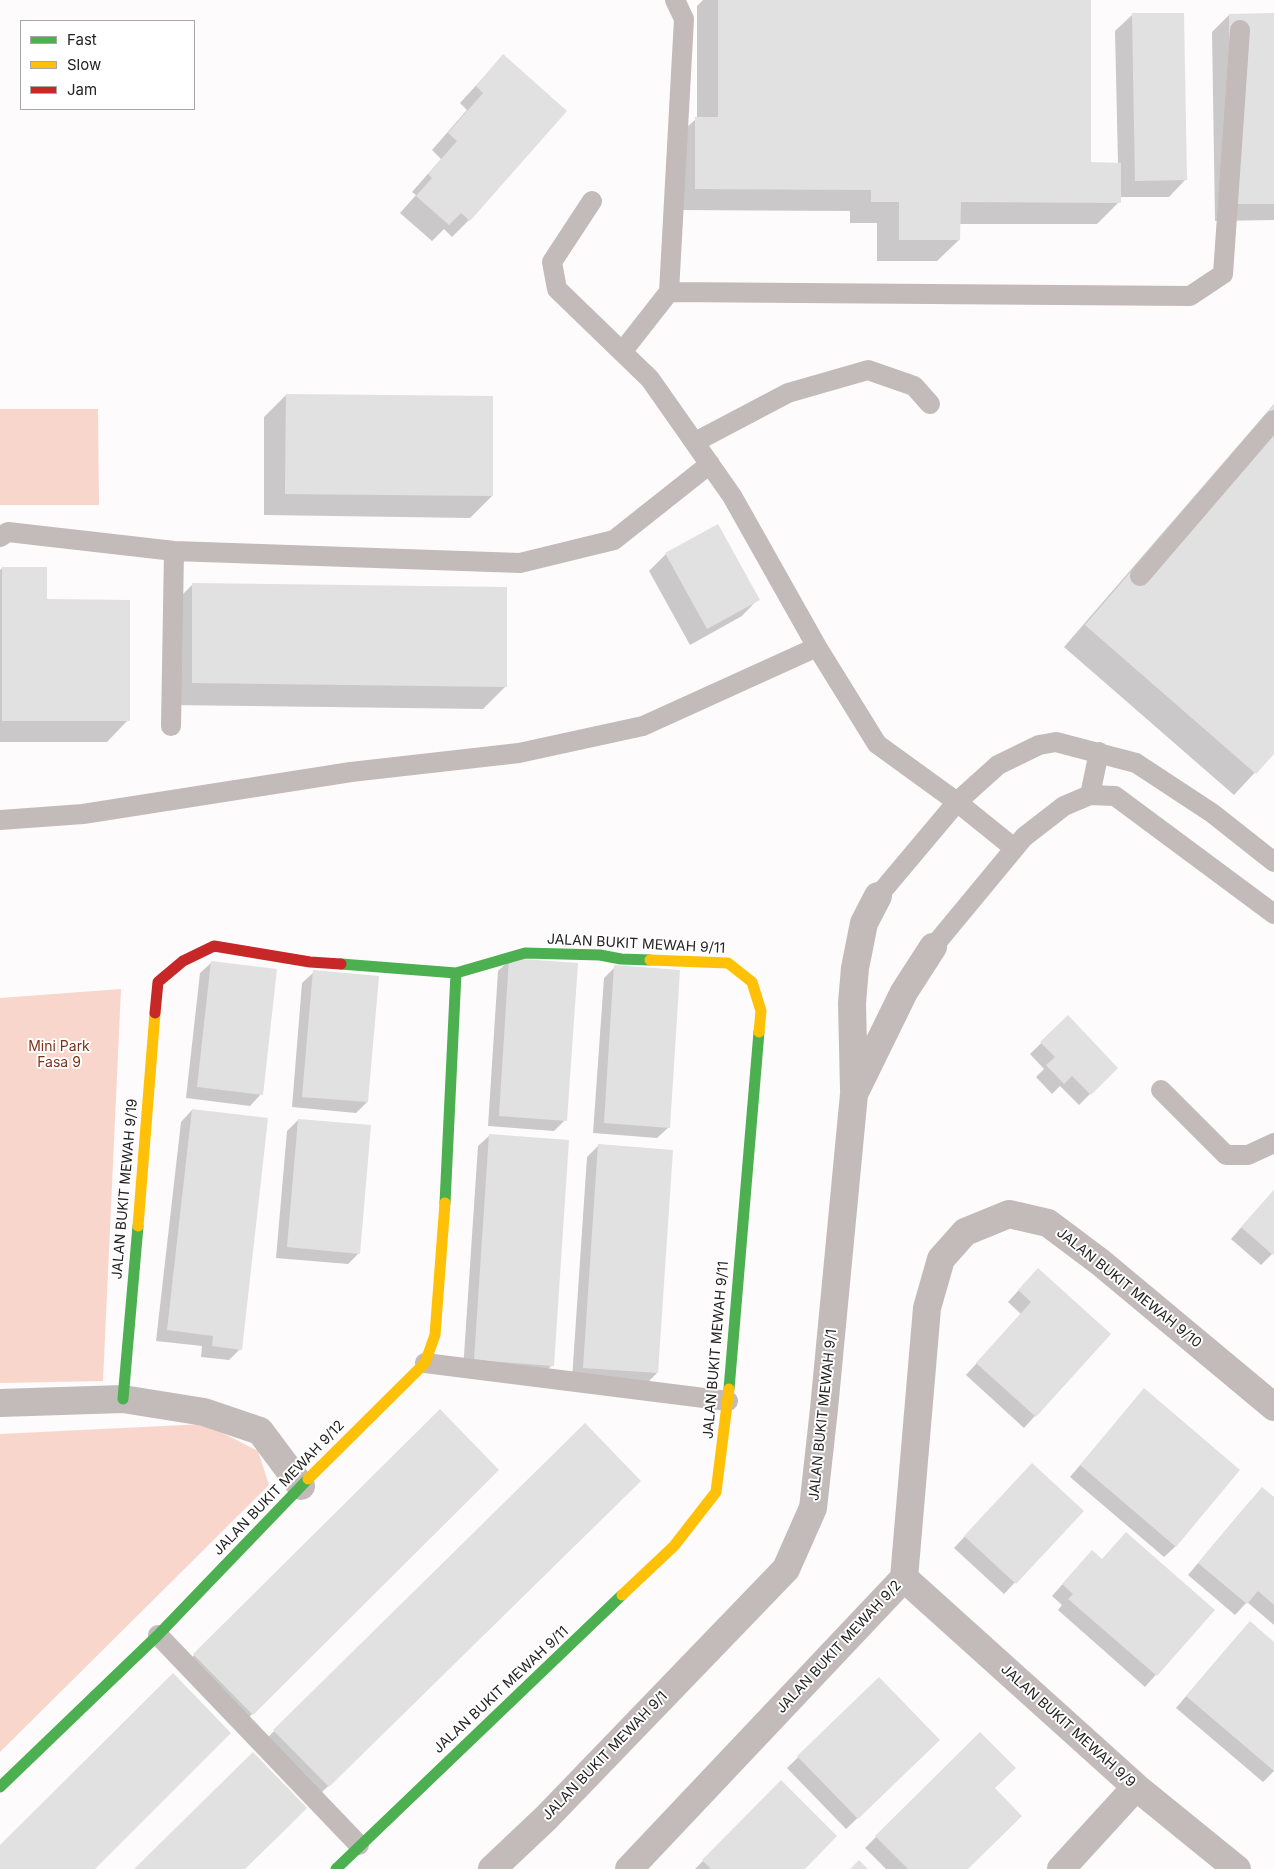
<!DOCTYPE html>
<style>
body{margin:0}
#map{position:relative;width:1274px;height:1869px;overflow:hidden;background:#fdfbfc;font-family:Inter,sans-serif}
canvas{display:block}
.legend{position:absolute;left:20px;top:20px;width:175px;height:90px;box-sizing:border-box;background:#fff;border:1px solid #a7a7a7;margin:0;padding:6px 9px;list-style:none;font-size:15px;color:#242223}
.legend li{display:flex;align-items:center;gap:10px;height:25px}
.legend b{width:25px;border:1px solid #a7a7a7}
</style>
<div id="map">
<canvas width="1274" height="1869"></canvas>
<ul class="legend">
<li><b style="height:6px;background:#4caf50"></b>Fast</li>
<li><b style="height:6px;background:#ffc107"></b>Slow</li>
<li><b style="height:6px;background:#c62828"></b>Jam</li>
</ul>
</div>
<script>
const c = document.querySelector('canvas').getContext('2d');
c.lineJoin = 'round';
function fillPath(path, color) {
  c.fillStyle = color;
  c.fill(path, 'evenodd');
}
function toPath(rows) {
  const path = new Path2D();
  for (const r of rows) {
    path.moveTo(r[0], r[1]);
    for (let i = 2; i < r.length; i += 2) path.lineTo(r[i], r[i + 1]);
  }
  return path;
}
function stroke(path, color, width, dash) {
  c.strokeStyle = color;
  c.lineWidth = width;
  c.lineCap = dash ? 'butt' : 'round';
  c.setLineDash(dash || []);
  c.stroke(path);
}
function write(font, color, halo, rows, align = 'center') {
  c.font = font + ' Inter,sans-serif';
  c.lineWidth = 4;
  c.setLineDash([]);
  c.textBaseline = 'middle';
  c.strokeStyle = halo;
  c.fillStyle = color;
  for (const [text, x, y, turn = 0] of rows) {
    c.save();
    c.translate(x, y);
    c.rotate((+turn || 0) * Math.PI / 180);
    c.textAlign = isNaN(turn) ? turn : align;
    if (halo) c.strokeText(text, 0, 0);
    c.fillText(text, 0, 0);
    c.restore();
  }
}
const green = toPath([
 [0,409,98,409,99,505,0,505],
 [121,989,103,1381,0,1383,0,998],
 [205,1424,258,1451,269,1485,0,1752,0,1434]
]);
const shadow = toPath([
 [703,0,1090,0,1090,164,1118,164,1115,31,1132,15,1185,180,1169,197,1119,197,1119,202,1097,224,959,224,959,240,937,261,877,261,877,223,850,223,850,211,673,210,673,140,697,118,697,6],
 [1274,14,1274,220,1215,221,1212,32,1229,15],
 [503,56,469,220,452,237,444,229,432,241,400,213,416,195,412,192,441,159,432,150,467,110,460,103],
 [286,395,492,496,470,518,264,515,264,417],
 [1274,404,1274,752,1234,795,1064,647],
 [666,554,758,599,742,616,690,645,649,571],
 [2,568,46,600,128,720,107,742,0,742,0,570],
 [193,584,505,687,483,709,170,705,171,606],
 [510,960,565,1120,554,1131,488,1126,498,971],
 [212,962,261,1094,250,1106,186,1098,200,973],
 [615,967,669,1127,657,1138,593,1133,604,978],
 [314,972,367,1102,356,1113,292,1107,302,983],
 [1068,1017,1116,1068,1079,1105,1060,1086,1052,1094,1036,1077,1044,1069,1030,1054],
 [192,1110,240,1349,229,1360,201,1357,202,1346,156,1341,181,1122],
 [298,1120,359,1253,348,1264,276,1258,287,1131],
 [490,1135,552,1365,541,1376,463,1370,478,1146],
 [598,1146,657,1373,646,1384,572,1379,587,1157],
 [1274,1190,1274,1252,1261,1265,1231,1239],
 [1027,1281,1109,1334,1024,1428,966,1375,1021,1314,1008,1302],
 [1144,1390,1176,1546,1164,1557,1070,1477],
 [440,1411,497,1470,241,1725,183,1666],
 [584,1425,639,1481,317,1797,263,1742],
 [1021,1476,1082,1511,1004,1594,954,1548],
 [1274,1499,1274,1625,1247,1602,1235,1615,1188,1575,1251,1500],
 [1092,1551,1102,1560,1214,1610,1145,1687,1058,1610,1062,1605,1052,1596],
 [1239,1634,1274,1644,1274,1771,1263,1782,1176,1708],
 [879,1679,939,1740,846,1829,787,1768],
 [980,1733,994,1788,967,1869,886,1869,865,1848],
 [781,1782,803,1869,695,1869]
]);
const building = toPath([
 [718,0,1091,0,1091,162,1121,163,1121,203,961,202,960,240,899,240,899,202,871,202,871,190,695,189,695,117,718,117],
 [1132,13,1184,13,1187,180,1135,181],
 [1274,13,1274,204,1231,204,1229,14],
 [503,54,567,111,470,221,461,213,449,225,416,196,432,178,428,174,457,141,448,133,483,93,476,86],
 [286,394,493,396,493,496,285,494],
 [1274,405,1274,754,1256,774,1085,625],
 [718,524,760,600,707,629,665,553],
 [2,567,47,567,47,599,130,600,130,721,2,721],
 [192,583,507,587,507,687,192,683],
 [509,958,578,963,567,1121,499,1116],
 [211,961,277,969,263,1095,197,1087],
 [614,965,680,970,670,1128,604,1123],
 [313,970,379,976,368,1102,302,1097],
 [1068,1015,1118,1068,1091,1095,1072,1076,1064,1084,1046,1065,1055,1057,1040,1042],
 [192,1109,268,1118,242,1350,212,1346,213,1336,167,1330],
 [298,1119,371,1125,360,1254,287,1247],
 [489,1134,569,1140,554,1366,474,1360],
 [598,1144,673,1150,658,1373,583,1368],
 [1274,1190,1274,1253,1273,1255,1241,1227],
 [1038,1268,1111,1334,1036,1417,976,1363,1031,1302,1018,1290],
 [1144,1388,1240,1470,1176,1547,1080,1465],
 [440,1409,499,1470,253,1715,193,1654],
 [585,1423,641,1481,329,1787,273,1730],
 [1032,1463,1084,1511,1016,1584,964,1536],
 [1262,1487,1274,1497,1274,1605,1258,1591,1247,1604,1198,1563],
 [1126,1532,1215,1610,1157,1676,1068,1599,1073,1594,1062,1584,1092,1550,1102,1559],
 [1250,1621,1274,1642,1274,1771,1186,1696],
 [173,1673,231,1733,95,1869,0,1869,0,1845],
 [879,1677,940,1740,858,1819,797,1756],
 [980,1732,1016,1768,995,1788,1022,1816,968,1869,908,1869,875,1836],
 [253,1752,307,1808,285,1830,245,1869,134,1869],
 [781,1780,837,1836,805,1869,711,1869,702,1860],
 [859,1860,868,1869,850,1869]
]);
const lane = toPath([
 [592,201,552,262,557,289,650,379,732,496,817,647,877,744,957,802,1014,848],
 [669,292,1190,296,1223,274,1240,30],
 [622,352,669,292,684,19,675,0],
 [695,442,788,393,868,370,914,386,930,404],
 [0,537,8,532,174,551,520,563,614,540,710,464],
 [1140,576,1274,420],
 [171,726,174,551],
 [1090,795,1099,752],
 [0,820,83,814,351,772,519,753,643,726,817,647],
 [878,896,957,802,998,765,1039,745,1056,742,1136,763,1212,813,1274,862],
 [933,947,1024,837,1064,806,1090,795,1115,796,1274,914],
 [1161,1090,1226,1155,1248,1155,1274,1143],
 [425,1363,728,1401],
 [158,1635,359,1845]
]);
const street = toPath([
 [854,1090,852,1003,855,968,864,923,878,896],
 [0,1403,123,1399,204,1412,260,1431,301,1486],
 [904,1578,1136,1787,1237,1869],
 [492,1869,546,1818,786,1569,813,1508,824,1409,854,1094,904,992,933,947],
 [629,1869,904,1578,927,1308,941,1259,965,1232,1009,1214,1048,1223,1100,1262,1274,1407],
 [1061,1869,1136,1787]
]);
const fast = toPath([
 [341,964,456,973,445,1203],
 [456,973,525,953,600,955,621,959,650,960],
 [729,1389,759,1032],
 [123,1399,138,1226],
 [0,1787,158,1635,308,1479],
 [336,1869,622,1595]
]);
const slow = toPath([
 [650,960,728,963,752,982,761,1011,759,1032],
 [138,1226,155,1013],
 [308,1479,425,1363,435,1335,445,1203],
 [622,1595,674,1546,716,1492,729,1389]
]);
const jam = toPath([
 [155,1013,158,982,183,961,214,946,310,962,341,964]
]);
const streetNames = [
 ["JALAN BUKIT MEWAH 9/11",636,944,3],
 ["JALAN BUKIT MEWAH 9/19",125,1189,-85],
 ["JALAN BUKIT MEWAH 9/10",1129,1288,39],
 ["JALAN BUKIT MEWAH 9/11",716,1350,-85],
 ["JALAN BUKIT MEWAH 9/1",823,1415,-84],
 ["JALAN BUKIT MEWAH 9/12",279,1488,-46],
 ["JALAN BUKIT MEWAH 9/2",839,1647,-47],
 ["JALAN BUKIT MEWAH 9/11",501,1690,-43],
 ["JALAN BUKIT MEWAH 9/9",1068,1726,42],
 ["JALAN BUKIT MEWAH 9/1",605,1756,-46]
];
const parkNames = [
 ["Mini Park",59,1047],
 ["Fasa 9",59,1063]
];
fillPath(green, '#f8d6cc');
fillPath(shadow, '#0003');
fillPath(building, '#e2e1e2');
stroke(lane, '#c3baba', 20);
stroke(street, '#c3baba', 28);
stroke(fast, '#4caf50', 11);
stroke(slow, '#ffc107', 11);
stroke(jam, '#c62828', 11);
write('14px', '#242223', '#fff', streetNames);
write('14px', '#7d3218', '#fff', parkNames);
</script>
